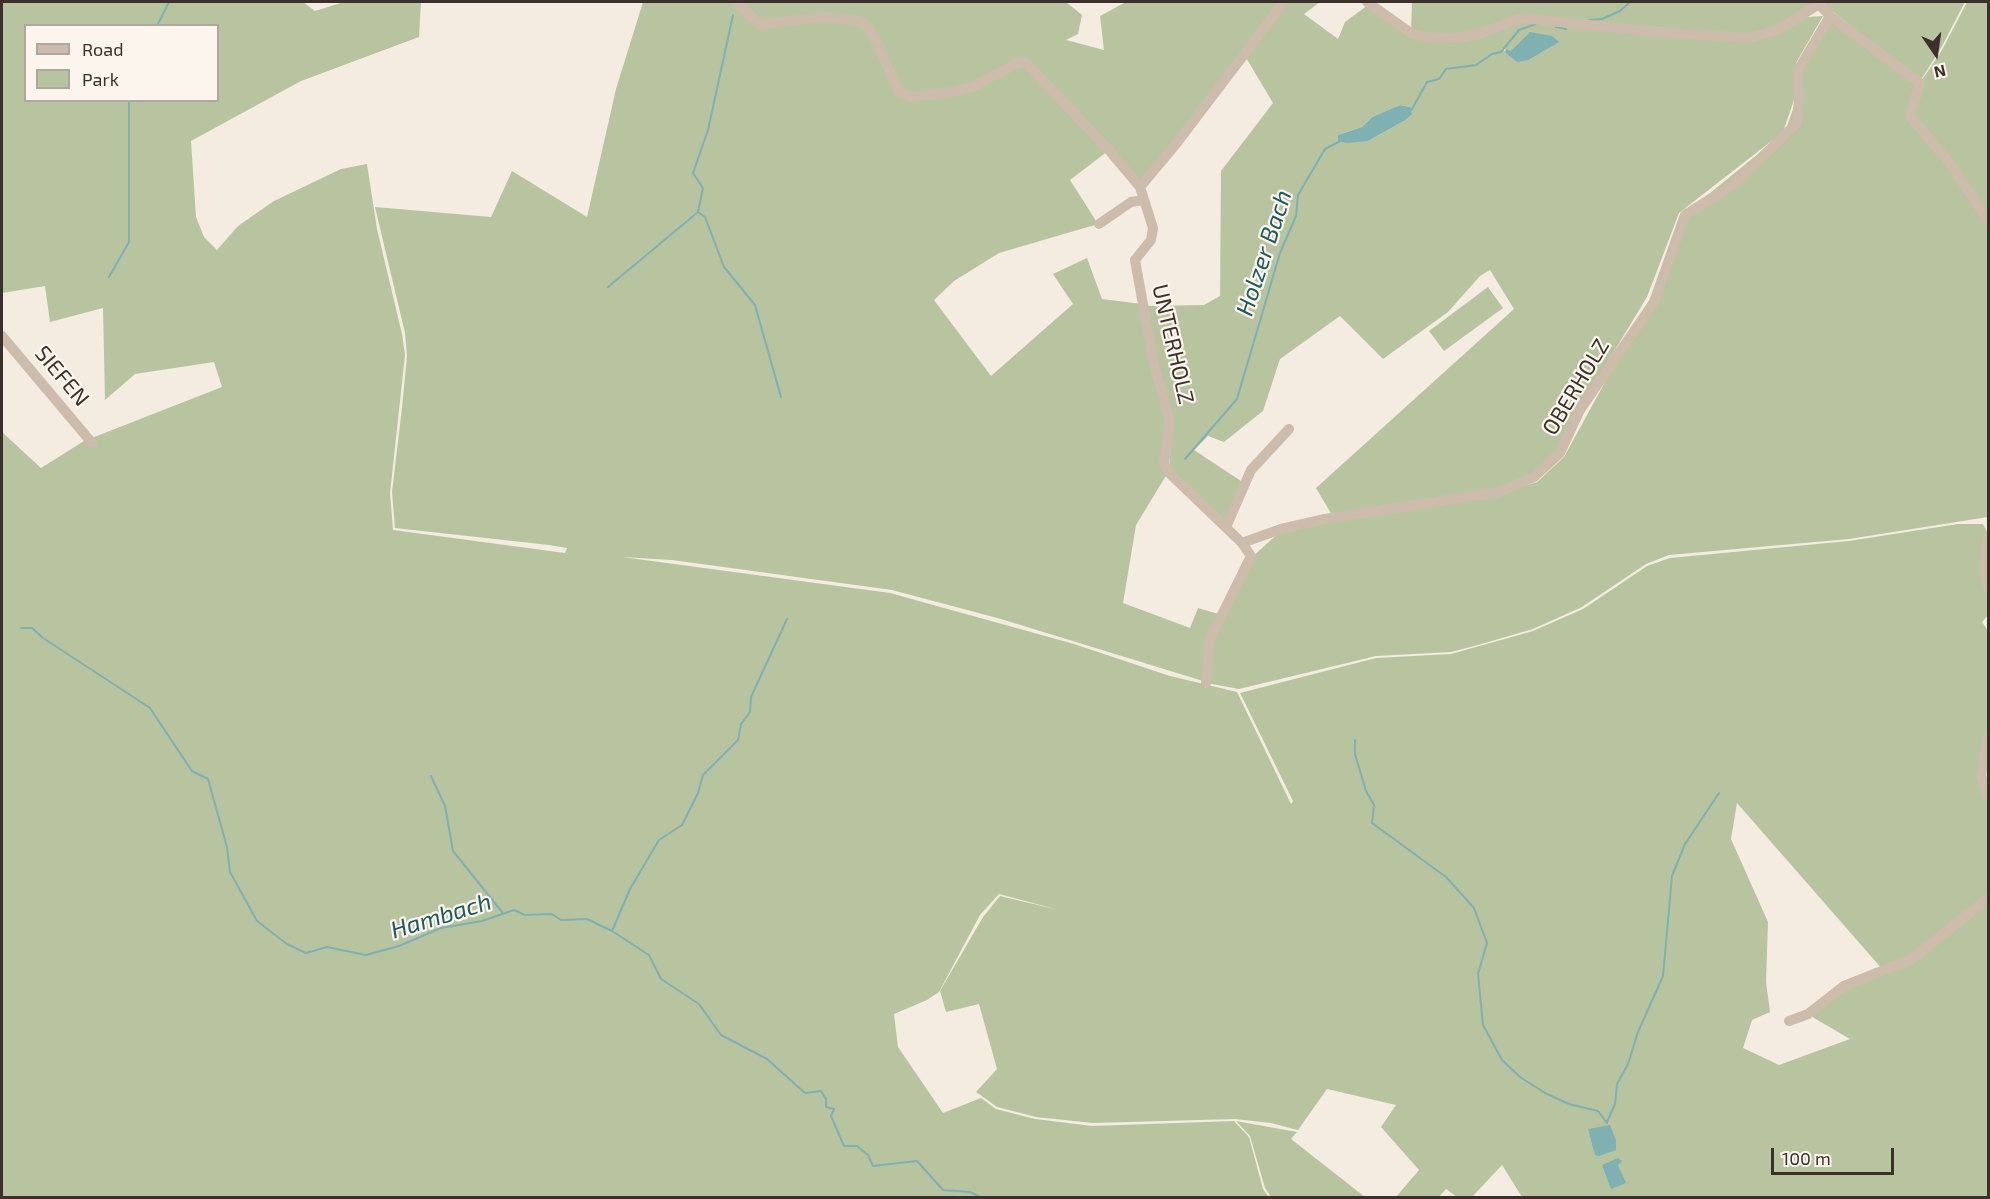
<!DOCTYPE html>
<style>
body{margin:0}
#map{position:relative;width:1990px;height:1199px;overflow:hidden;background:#f4ebe1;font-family:"Exo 2",sans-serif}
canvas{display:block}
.frame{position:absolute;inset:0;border:3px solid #3b302b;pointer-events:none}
.legend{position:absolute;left:24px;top:24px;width:195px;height:78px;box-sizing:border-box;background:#fbf5ee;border:2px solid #aea6a0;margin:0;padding:8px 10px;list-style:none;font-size:18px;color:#3b302b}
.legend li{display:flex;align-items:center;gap:12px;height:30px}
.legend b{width:30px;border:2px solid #aea6a0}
.north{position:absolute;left:1906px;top:24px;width:60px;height:60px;-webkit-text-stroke:4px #fbf5ee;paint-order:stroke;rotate:167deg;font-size:16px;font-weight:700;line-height:24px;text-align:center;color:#3b302b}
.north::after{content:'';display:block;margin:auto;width:21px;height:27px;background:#3b302b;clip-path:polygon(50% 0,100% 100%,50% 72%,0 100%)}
.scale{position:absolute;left:1771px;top:1148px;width:123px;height:27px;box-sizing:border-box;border:3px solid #3b302b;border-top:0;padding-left:8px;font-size:18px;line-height:21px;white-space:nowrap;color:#3b302b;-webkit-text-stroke:4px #fbf5ee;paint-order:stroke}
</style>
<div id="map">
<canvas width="1990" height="1199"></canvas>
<div class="frame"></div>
<ul class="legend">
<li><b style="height:8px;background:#cdbbac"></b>Road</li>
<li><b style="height:16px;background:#b8c4a0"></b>Park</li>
</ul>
<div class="north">N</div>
<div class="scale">100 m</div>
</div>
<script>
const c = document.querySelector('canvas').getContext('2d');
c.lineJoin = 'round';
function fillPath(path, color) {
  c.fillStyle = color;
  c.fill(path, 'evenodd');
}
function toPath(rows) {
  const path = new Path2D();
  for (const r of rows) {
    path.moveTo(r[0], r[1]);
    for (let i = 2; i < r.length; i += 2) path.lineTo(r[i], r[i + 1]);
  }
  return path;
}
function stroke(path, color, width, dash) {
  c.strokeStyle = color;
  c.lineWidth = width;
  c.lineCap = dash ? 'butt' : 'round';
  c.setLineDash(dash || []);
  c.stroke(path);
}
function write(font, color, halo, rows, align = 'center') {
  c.font = font + ' "Exo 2",sans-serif';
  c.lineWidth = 4.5;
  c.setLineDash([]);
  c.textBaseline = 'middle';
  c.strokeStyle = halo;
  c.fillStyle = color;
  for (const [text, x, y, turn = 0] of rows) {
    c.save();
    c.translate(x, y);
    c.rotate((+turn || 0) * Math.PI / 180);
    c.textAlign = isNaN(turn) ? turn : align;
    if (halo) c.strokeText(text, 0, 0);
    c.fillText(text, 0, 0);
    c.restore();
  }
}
const green = toPath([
 [2,2,303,2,315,11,344,2,421,2,419,37,301,81,191,141,196,217,204,237,217,250,238,226,274,201,341,169,367,164,377,229,402,334,405,355,390,493,393,530,565,553,567,548,549,545,395,528,392,492,402,408,407,356,405,333,375,207,491,217,512,171,587,217,616,89,643,2,1066,2,1082,15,1078,34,1066,40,1104,50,1100,16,1126,2,1281,2,1140,186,1109,149,1026,62,1017,61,974,85,952,91,913,96,900,91,878,40,870,27,861,20,821,16,769,24,821,18,860,22,868,28,875,41,898,92,911,98,952,94,975,87,1025,63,1108,151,1070,180,1098,224,999,253,954,281,934,300,991,376,1073,304,1053,274,1087,258,1102,299,1142,304,1151,359,1169,423,1163,463,1167,474,1136,525,1123,603,1190,628,1198,608,1222,615,1206,648,1203,681,1001,619,892,590,672,560,622,557,890,593,1074,644,1170,676,1237,692,1291,804,1293,801,1240,693,1376,658,1451,654,1533,631,1583,609,1647,566,1670,558,1849,541,1958,524,1983,524,1987,532,1983,569,1988,592,1988,615,1982,622,1988,631,1988,731,1983,745,1979,775,1988,799,1988,897,1912,958,1883,970,1737,803,1731,839,1768,922,1766,982,1770,1012,1752,1020,1743,1048,1779,1065,1850,1039,1809,1015,1846,987,1912,960,1988,900,1988,1197,1522,1197,1502,1165,1472,1197,1457,1197,1446,1189,1439,1197,1396,1197,1419,1170,1381,1127,1396,1105,1327,1089,1298,1130,1271,1123,1235,1119,1093,1123,1036,1117,997,1107,976,1092,997,1069,979,1004,946,1012,940,991,983,917,1000,896,1059,910,999,894,980,915,939,992,927,1000,894,1014,898,1047,943,1113,981,1098,996,1109,1035,1119,1092,1126,1234,1121,1249,1137,1263,1189,1269,1197,2,1197,2,432,41,468,84,441,222,387,214,362,135,374,105,400,103,308,50,322,45,286,2,293],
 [26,26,218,26,218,100,26,100],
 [1287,2,1320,2,1304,14,1338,39,1345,22,1368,5,1399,29,1454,39,1521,19,1742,40,1807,17,1823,16,1796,63,1795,97,1783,132,1679,213,1647,297,1604,368,1560,453,1535,478,1498,491,1332,515,1316,488,1514,309,1490,270,1480,276,1448,312,1383,359,1340,316,1280,359,1263,411,1224,442,1208,436,1194,450,1244,483,1226,526,1169,472,1172,422,1144,306,1204,305,1220,296,1221,171,1273,103,1245,56],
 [1552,46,1529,60,1517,61,1501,48,1511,51],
 [1400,105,1410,107,1404,121,1368,141,1338,135,1362,127,1372,117],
 [1412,2,1814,2,1811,7,1758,35,1522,17,1453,37,1411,31],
 [1824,2,1965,2,1940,50,1920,81,1827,7],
 [1967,2,1988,2,1988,218,1911,116,1920,83,1942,50],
 [1831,22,1918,83,1910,116,1988,223,1988,517,1849,539,1669,555,1646,564,1582,607,1533,629,1478,645,1451,652,1376,656,1239,689,1207,683,1209,648,1252,557,1282,530,1500,493,1537,482,1564,457,1651,298,1683,215,1785,132,1797,98,1799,64],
 [1488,287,1503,308,1444,351,1429,331],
 [1236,1121,1297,1132,1291,1139,1365,1197,1271,1197,1265,1188,1250,1136]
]);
const water = toPath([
 [1530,32,1552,36,1559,42,1529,60,1517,62,1505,52,1506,49,1511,51],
 [1400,105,1410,107,1412,114,1404,121,1368,141,1347,143,1338,141,1338,135,1362,127,1372,117],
 [1610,1125,1616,1140,1616,1150,1599,1156,1595,1155,1588,1129],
 [1618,1158,1622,1161,1618,1165,1626,1183,1611,1189,1602,1165]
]);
const stream = toPath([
 [1589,20,1602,19,1620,11,1630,2],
 [157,26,169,2],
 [1556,27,1566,29],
 [1408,111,1412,109,1427,82,1439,79,1446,69,1476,65,1492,54,1501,52,1519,30,1536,24],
 [698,212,705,217,724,267,755,305,781,397],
 [109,277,129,242,129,100],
 [608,287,698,212,703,188,693,173,708,130,733,15],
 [1185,459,1237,399,1280,253,1296,216,1298,195,1325,149,1342,140],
 [21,628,32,628,43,638,150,708,192,771,208,779,227,847,230,872,257,921,287,944,306,953,327,947,366,955,399,946,441,928,482,921,514,910,525,915,552,914,561,920,587,919,612,931,649,955,661,979,699,1004,721,1035,767,1059,805,1093,821,1091,826,1099,826,1107,834,1109,831,1116,844,1146,857,1146,868,1155,873,1166,917,1161,943,1190,970,1192,982,1198],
 [1355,740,1355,754,1366,791,1374,805,1372,823,1446,877,1474,908,1487,943,1478,974,1483,1025,1502,1060,1520,1077,1545,1093,1569,1104,1598,1111,1607,1123],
 [431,776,445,806,453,851,502,912],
 [612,931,630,889,659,840,682,825,698,793,703,775,738,740,741,724,750,712,751,697,787,619],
 [1607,1122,1615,1104,1617,1084,1628,1064,1638,1032,1663,976,1672,876,1685,844,1719,793]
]);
const minor = toPath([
 [737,2,759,24,821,17,860,21,869,28,876,41,899,92,912,97,952,92,974,86,1018,63,1025,62,1108,149,1140,187],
 [1367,2,1411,33,1427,37,1453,38,1479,34,1521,18,1657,32,1747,38,1778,30,1819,4],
 [1830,16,1920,83,1910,116,1948,161,1988,221],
 [1099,224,1131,202,1144,200],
 [2,336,92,443],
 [1226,527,1251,470,1289,429],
 [1988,537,1985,569,1988,587],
 [1242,543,1281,529,1325,519,1499,492,1534,477,1560,453,1580,410,1654,302,1685,215,1734,184,1797,123,1799,99,1797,72,1830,16,1819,4],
 [1206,683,1210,639,1251,556,1242,543,1168,472,1164,463,1170,422,1153,360,1135,260,1151,240,1153,228,1140,187,1176,144,1284,2],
 [1988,736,1981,776,1988,796],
 [1789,1021,1808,1014,1844,986,1912,959,1988,898]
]);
const streetNames = [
 ["UNTERHOLZ",1173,344,77],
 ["SIEFEN",62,376,50],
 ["OBERHOLZ",1576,387,-59]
];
const waterNames = [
 ["Holzer Bach",1264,253,-72],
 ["Hambach",441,916,-17]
];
fillPath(green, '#b8c4a0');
fillPath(water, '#7fb0b2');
stroke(stream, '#7fb0b2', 2);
stroke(minor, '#cdbbac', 10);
write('22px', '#3b302b', '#fbf5ee', streetNames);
write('italic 24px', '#1f5a5e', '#fbf5ee', waterNames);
</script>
